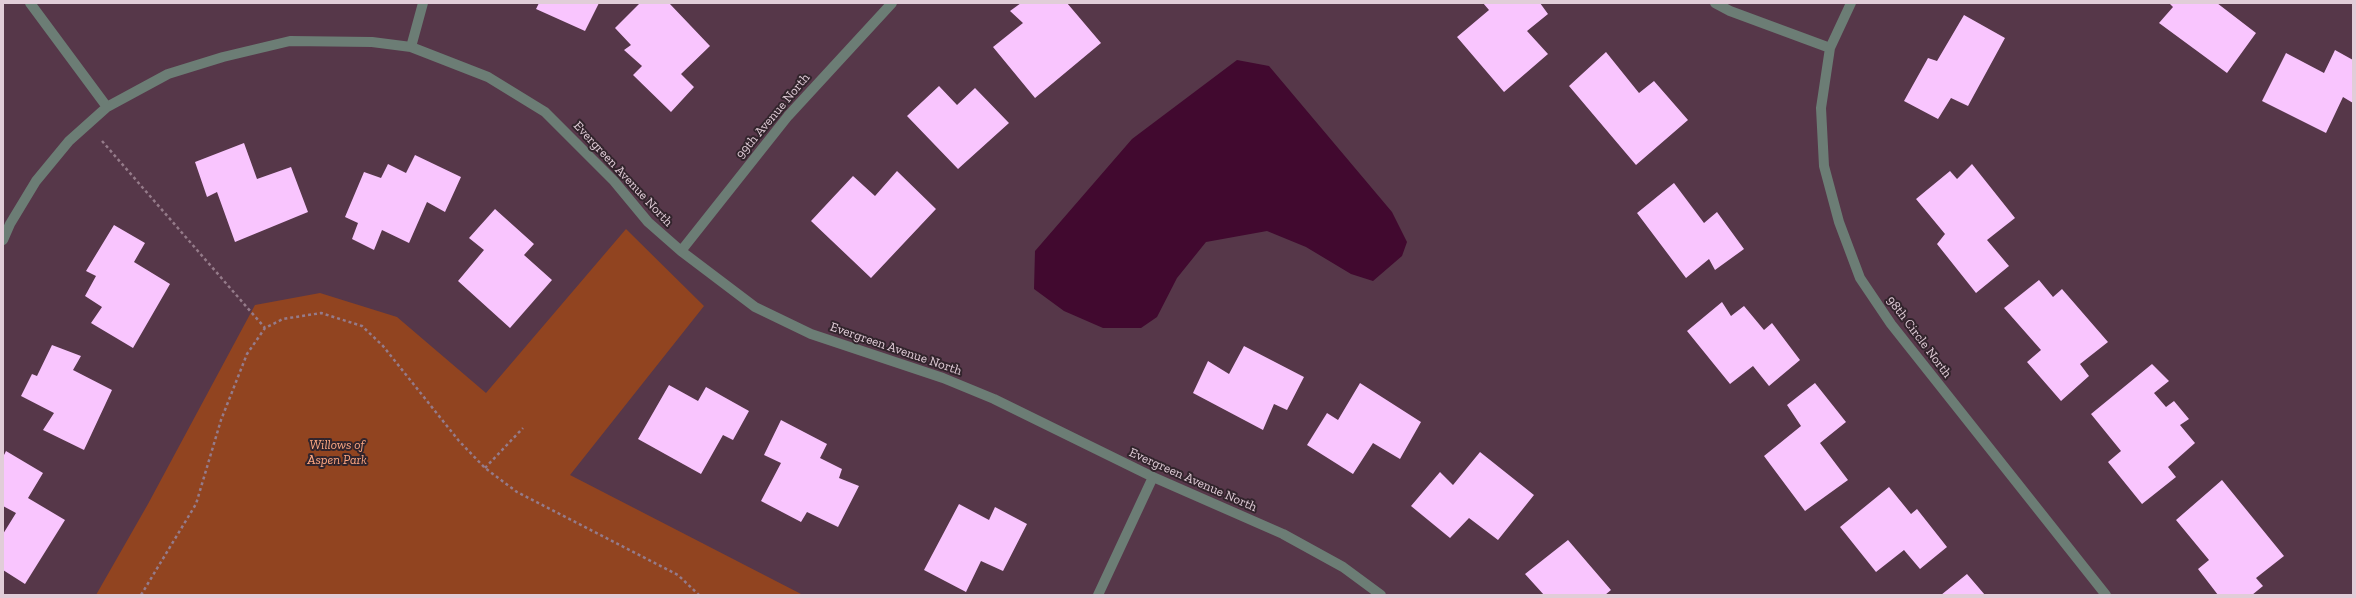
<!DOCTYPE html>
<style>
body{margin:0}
#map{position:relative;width:2356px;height:598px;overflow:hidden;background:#563749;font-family:"Zilla Slab",serif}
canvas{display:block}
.frame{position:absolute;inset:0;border:4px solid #e1cdd8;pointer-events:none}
</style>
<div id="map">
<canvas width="2356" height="598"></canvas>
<div class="frame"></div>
</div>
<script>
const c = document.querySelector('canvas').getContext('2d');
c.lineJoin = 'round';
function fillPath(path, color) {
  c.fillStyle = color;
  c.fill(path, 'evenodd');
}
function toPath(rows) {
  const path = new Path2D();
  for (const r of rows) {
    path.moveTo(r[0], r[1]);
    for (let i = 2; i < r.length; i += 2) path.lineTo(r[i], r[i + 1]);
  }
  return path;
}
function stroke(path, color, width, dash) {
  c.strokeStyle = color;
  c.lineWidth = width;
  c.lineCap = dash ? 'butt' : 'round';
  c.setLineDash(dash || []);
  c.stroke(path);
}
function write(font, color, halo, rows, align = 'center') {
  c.font = font + ' "Zilla Slab",serif';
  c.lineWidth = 4;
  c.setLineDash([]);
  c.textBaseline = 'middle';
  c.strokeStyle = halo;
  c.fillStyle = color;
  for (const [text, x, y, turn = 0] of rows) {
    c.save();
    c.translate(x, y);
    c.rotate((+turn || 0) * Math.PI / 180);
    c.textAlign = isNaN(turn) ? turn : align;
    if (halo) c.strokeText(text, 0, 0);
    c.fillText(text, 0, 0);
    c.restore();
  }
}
const green = toPath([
 [626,229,704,306,570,475,803,595,96,595,148,504,255,305,320,293,397,317,486,393]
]);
const water = toPath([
 [1237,60,1269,66,1392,212,1407,242,1402,256,1373,281,1351,274,1306,247,1267,231,1206,242,1177,278,1157,317,1141,328,1103,328,1064,311,1034,289,1035,251,1132,139]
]);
const building = toPath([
 [539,3,599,3,585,31,536,9],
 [640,3,669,3,710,46,681,74,694,87,671,112,633,75,642,66,624,50,631,45,615,28],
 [1021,3,1067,3,1101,43,1035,98,993,47,1023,23,1010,11],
 [1483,3,1540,3,1548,14,1527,31,1548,54,1504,92,1457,37,1489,10],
 [2169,3,2217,3,2256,33,2227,73,2159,23,2173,7],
 [1964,15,2005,38,1968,106,1951,98,1938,119,1904,101,1928,58,1937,61],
 [2335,50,2353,60,2353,103,2343,97,2326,133,2262,101,2286,53,2324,73],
 [1606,52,1639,93,1654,81,1688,120,1636,165,1569,86],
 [939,86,957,105,975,88,1009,123,958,169,907,116],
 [244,143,257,179,291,167,308,212,235,242,217,192,207,197,195,162],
 [415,155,461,177,445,212,427,202,409,243,382,230,374,250,352,239,358,223,345,217,364,172,381,178,388,164,406,173],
 [1972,164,2015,218,1987,240,2009,266,1976,293,1937,244,1945,234,1916,199,1950,171,1957,179],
 [897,171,936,209,871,278,811,221,853,176,875,196],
 [1674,183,1704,223,1717,212,1744,249,1715,270,1709,259,1686,278,1637,213],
 [495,209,534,244,524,255,552,280,510,328,458,281,484,250,469,238],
 [114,225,145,243,134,262,170,284,133,348,91,323,102,307,85,296,96,276,86,271],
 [2039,280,2053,297,2062,289,2108,342,2080,364,2089,376,2061,401,2027,362,2041,350,2004,308],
 [1722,302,1731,316,1744,306,1764,330,1772,323,1800,360,1769,386,1753,366,1730,384,1687,331],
 [52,345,81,356,73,370,112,390,84,450,43,430,54,413,21,396,32,374,37,376],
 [1244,346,1304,377,1287,410,1274,404,1263,430,1193,393,1208,361,1229,374],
 [2152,364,2169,381,2154,393,2166,407,2174,401,2189,419,2180,425,2195,443,2168,467,2176,477,2142,504,2108,462,2121,451,2091,414],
 [1360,383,1421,422,1400,459,1373,443,1353,474,1307,445,1327,413,1338,420],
 [1815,383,1846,422,1820,443,1848,480,1805,511,1764,456,1801,426,1787,405],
 [669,385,698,401,706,387,749,411,733,440,723,435,701,474,638,439],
 [781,420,827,444,820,458,842,469,839,478,859,486,838,527,807,512,801,522,761,501,781,463,764,455],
 [6,451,43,473,28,498,65,520,25,584,3,570,3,534,16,513,3,506,3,457],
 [1480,452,1534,495,1498,540,1469,518,1450,538,1411,506,1440,472,1453,485],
 [2222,480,2284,556,2256,578,2263,586,2252,595,2218,595,2198,569,2209,560,2176,520],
 [1889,487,1911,514,1917,509,1947,547,1920,569,1904,550,1876,572,1840,527],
 [959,504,989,520,995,507,1027,524,1003,571,981,561,966,592,924,570],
 [1568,540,1611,590,1605,595,1544,595,1525,574],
 [1967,574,1985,595,1941,595]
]);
const path = toPath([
 [102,141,265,328],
 [485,468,523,428],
 [141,595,196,504,221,420,247,354,265,328,283,319,321,313,362,326,383,346,459,441,485,468,517,492,678,575,699,595]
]);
const minor = toPath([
 [30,3,107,107],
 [1715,3,1730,11,1830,48],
 [1851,3,1830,48,1821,108,1824,166,1839,222,1860,278,1891,324,2106,595],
 [411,47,423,3],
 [3,240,10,224,36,181,69,141,107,107,168,74,223,57,290,41,372,42,411,47,488,77,545,112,614,181,648,222,681,251,755,307,811,334,943,378,994,399,1153,477,1283,534,1343,567,1381,595],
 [681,251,788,116,892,3],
 [1098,595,1153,477]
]);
const streetNames = [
 ["99th Avenue North",773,116,-50],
 ["Evergreen Avenue North",623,174,47],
 ["98th Circle North",1919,337,53],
 ["Evergreen Avenue North",896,349,19],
 ["Evergreen Avenue North",1193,480,24]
];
const parkNames = [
 ["Willows of",337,445],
 ["Aspen Park",337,460]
];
fillPath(green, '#914420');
fillPath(water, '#41092f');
fillPath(building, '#f9c5fe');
stroke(path, '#957b8a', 2.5, [3, 3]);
stroke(minor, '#6c7d75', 10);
write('13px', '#e1cdd8', '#32242c', streetNames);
write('italic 13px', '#fca782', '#32242c', parkNames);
</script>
